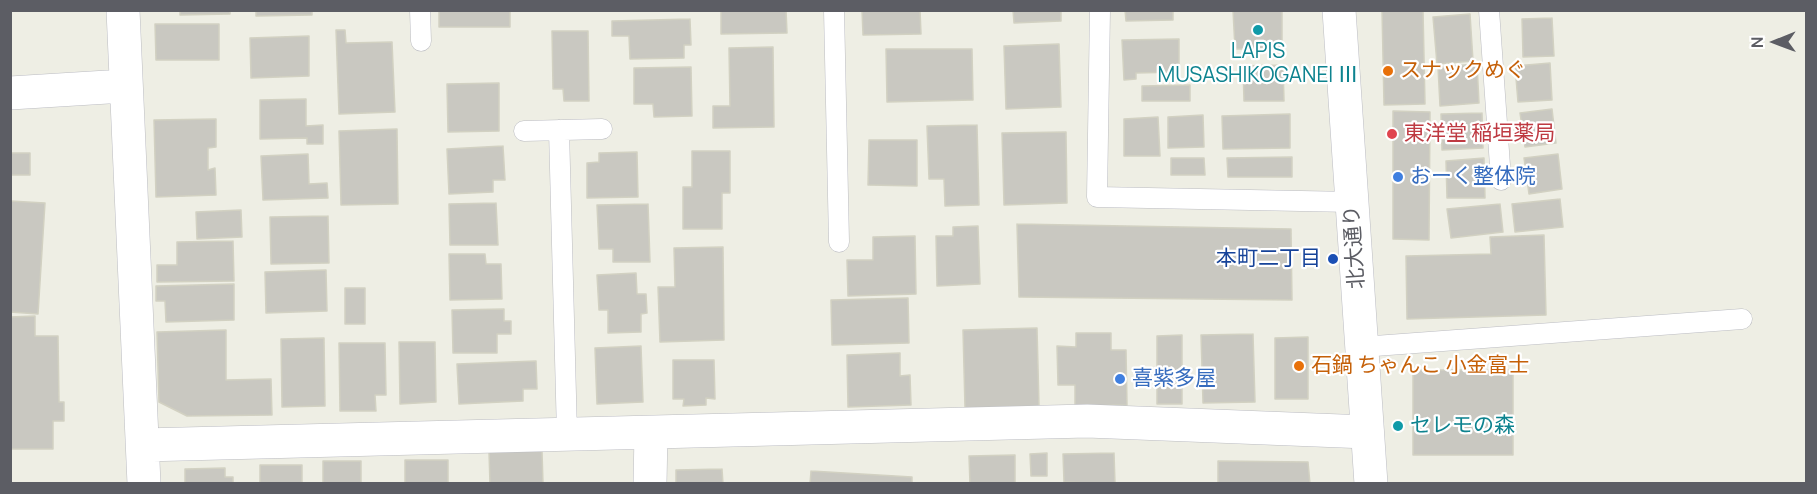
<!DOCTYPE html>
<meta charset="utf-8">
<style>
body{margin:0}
#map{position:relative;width:1817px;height:494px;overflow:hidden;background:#eeeee4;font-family:Manrope,sans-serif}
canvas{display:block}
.frame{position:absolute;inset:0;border:12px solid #5c5d64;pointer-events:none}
.north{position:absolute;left:1745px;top:12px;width:60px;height:60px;-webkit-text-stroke:4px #fff;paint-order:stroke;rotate:269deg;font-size:16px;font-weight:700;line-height:24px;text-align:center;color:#5c5d64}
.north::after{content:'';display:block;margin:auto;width:21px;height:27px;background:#5c5d64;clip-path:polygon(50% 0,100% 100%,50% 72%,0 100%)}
</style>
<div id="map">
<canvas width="1817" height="494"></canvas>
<div class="frame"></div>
<div class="north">N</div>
</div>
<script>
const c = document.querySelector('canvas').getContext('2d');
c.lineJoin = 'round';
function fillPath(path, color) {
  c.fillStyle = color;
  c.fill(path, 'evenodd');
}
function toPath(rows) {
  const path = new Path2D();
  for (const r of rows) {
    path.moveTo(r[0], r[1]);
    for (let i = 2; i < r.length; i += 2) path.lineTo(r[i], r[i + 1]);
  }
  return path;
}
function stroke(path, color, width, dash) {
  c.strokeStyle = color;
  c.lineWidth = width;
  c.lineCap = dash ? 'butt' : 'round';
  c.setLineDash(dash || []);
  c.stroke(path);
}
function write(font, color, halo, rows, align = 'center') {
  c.font = font + ' Manrope,"Noto Sans JP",sans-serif';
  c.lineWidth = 4.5;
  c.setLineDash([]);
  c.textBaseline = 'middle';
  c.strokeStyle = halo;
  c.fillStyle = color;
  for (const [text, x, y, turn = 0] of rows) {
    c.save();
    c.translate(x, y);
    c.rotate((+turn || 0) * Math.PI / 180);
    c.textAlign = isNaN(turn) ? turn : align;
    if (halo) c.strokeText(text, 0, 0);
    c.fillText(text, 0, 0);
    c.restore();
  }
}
const building = toPath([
 [180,10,230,10,230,14,180,15,180,10],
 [256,10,312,10,312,15,256,16,256,10],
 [439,10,510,10,510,27,439,27,439,10],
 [721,10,786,10,787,33,721,34,721,10],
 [862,10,920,10,921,34,863,35,862,10],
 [1013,10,1061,10,1061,21,1014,23,1013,10],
 [1125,10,1173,10,1173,20,1126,21,1125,10],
 [1233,10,1282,10,1282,49,1235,49,1233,10],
 [1382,10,1423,10,1425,104,1384,105,1382,10],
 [1470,14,1473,61,1437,64,1433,17,1470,14],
 [1552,18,1554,56,1523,57,1522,19,1552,18],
 [690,19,691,45,684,45,684,58,630,59,629,36,612,36,612,21,690,19],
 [155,24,219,24,219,60,156,60,155,24],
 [336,30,345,30,346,43,392,42,395,112,339,114,336,30],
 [552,31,588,31,589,101,564,101,563,89,553,89,552,31],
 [309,36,309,76,251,78,250,38,309,36],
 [1179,39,1179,72,1136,73,1136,79,1124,80,1122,40,1179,39],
 [1059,44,1061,107,1006,109,1004,46,1059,44],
 [773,47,774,127,713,128,713,106,730,106,729,48,773,47],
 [886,49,972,49,973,100,887,102,886,49],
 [1550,63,1552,100,1518,102,1515,66,1550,63],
 [1477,64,1479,103,1440,106,1438,67,1477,64],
 [1283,65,1284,101,1244,101,1243,66,1283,65],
 [691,67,692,116,654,117,653,104,634,104,634,68,691,67],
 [499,83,499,131,448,132,447,84,499,83],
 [1190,85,1190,101,1142,101,1142,86,1190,85],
 [306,99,306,126,323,125,323,144,307,144,307,138,260,139,260,100,306,99],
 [1552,109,1556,143,1525,147,1520,113,1552,109],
 [1393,111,1430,112,1429,240,1393,239,1393,111],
 [1482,113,1483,148,1442,150,1441,114,1482,113],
 [1290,114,1290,148,1223,149,1222,116,1290,114],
 [1203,115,1204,147,1168,148,1168,117,1203,115],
 [1158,117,1160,156,1124,156,1124,119,1158,117],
 [216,119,216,147,208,148,208,170,215,168,216,195,156,197,154,120,216,119],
 [977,125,979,205,945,206,944,179,929,179,927,126,977,125],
 [397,129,398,204,341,205,339,131,397,129],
 [1066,132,1067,203,1004,205,1002,133,1066,132],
 [869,140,917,140,917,186,868,185,869,140],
 [503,146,505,180,493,180,493,192,449,194,447,149,503,146],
 [692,151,730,151,730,193,722,193,722,229,683,229,683,187,692,187,692,151],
 [637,152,638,197,587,198,587,163,599,162,599,153,637,152],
 [10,153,30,153,30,175,10,175,10,153],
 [308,154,309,184,327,183,328,198,263,200,261,156,308,154],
 [1558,154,1562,189,1529,194,1524,158,1558,154],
 [1292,157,1292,177,1228,177,1227,158,1292,157],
 [1171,158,1204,158,1205,175,1171,175,1171,158],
 [1484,158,1485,198,1447,198,1446,161,1484,158],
 [1560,199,1563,227,1515,232,1512,204,1560,199],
 [10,201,45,203,38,314,10,312,10,201],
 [496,203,498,245,450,245,449,204,496,203],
 [648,204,650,262,613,262,613,249,599,249,597,205,648,204],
 [1500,204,1503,232,1451,238,1447,209,1500,204],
 [241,210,242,237,197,239,196,212,241,210],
 [328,216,329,263,271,264,270,217,328,216],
 [1017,224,1291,229,1292,300,1019,297,1017,224],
 [978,226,980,284,937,286,936,236,953,236,953,227,978,226],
 [1544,235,1546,315,1407,319,1406,256,1491,254,1490,237,1544,235],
 [915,236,916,294,848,296,847,260,873,260,873,237,915,236],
 [233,241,234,281,157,282,157,265,177,265,177,242,233,241],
 [723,247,724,340,660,342,658,287,675,287,674,248,723,247],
 [449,254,485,254,486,264,501,264,502,299,450,300,449,254],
 [326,270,327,311,266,313,265,272,326,270],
 [636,273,637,294,646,294,647,313,641,314,641,332,608,333,608,310,599,310,597,275,636,273],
 [234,284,234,320,166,322,165,301,156,301,156,286,234,284],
 [345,288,365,288,365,324,345,324,345,288],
 [908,298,909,343,832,345,831,300,908,298],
 [504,309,504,321,511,321,511,334,497,334,497,353,453,353,452,310,504,309],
 [35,316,35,336,58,336,59,402,64,402,64,421,53,421,53,449,10,449,10,317,35,316],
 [1037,328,1039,406,965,408,963,330,1037,328],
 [226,330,226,380,271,379,272,415,187,416,159,402,157,332,226,330],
 [1076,333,1111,333,1111,350,1126,350,1127,405,1075,406,1075,385,1058,385,1057,346,1076,347,1076,333],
 [1253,334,1255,402,1203,403,1201,335,1253,334],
 [1182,335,1182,404,1157,404,1157,336,1182,335],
 [1308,337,1308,399,1275,399,1275,338,1308,337],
 [324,338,325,406,282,407,281,339,324,338],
 [399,342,435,342,436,402,400,404,399,342],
 [339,343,385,343,386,395,375,395,376,411,340,411,339,343],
 [641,346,643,402,597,404,595,348,641,346],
 [900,353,900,376,910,375,911,405,848,407,847,355,900,353],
 [673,360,714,360,715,399,706,398,706,405,683,406,684,399,673,399,673,360],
 [536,361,537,389,523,389,523,401,459,404,457,364,536,361],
 [1413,370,1513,370,1513,455,1413,455,1413,370],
 [542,451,543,484,490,484,489,452,542,451],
 [1047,453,1047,476,1031,476,1030,454,1047,453],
 [1114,453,1115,484,1064,482,1063,454,1114,453],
 [1015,455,1015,484,970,484,969,456,1015,455],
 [405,460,448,460,448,484,405,484,405,460],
 [323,461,361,461,361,484,323,484,323,461],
 [1218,461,1308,462,1310,484,1218,484,1218,461],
 [260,465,302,465,302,484,260,484,260,465],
 [225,468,225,477,233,477,233,484,185,484,185,469,225,468],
 [722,469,723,484,676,484,676,470,722,469],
 [811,471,912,477,912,484,810,484,811,471]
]);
const lane = toPath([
 [420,10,421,41],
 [834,10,839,242],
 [1100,10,1097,197,1352,202],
 [1489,10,1501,180],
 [559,130,567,434],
 [524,131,602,129],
 [1361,347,1742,319]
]);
const street = toPath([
 [123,10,144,484],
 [10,93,124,86],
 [143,445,1087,421,1367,432],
 [650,484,651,433]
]);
const secondary = toPath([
 [1339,10,1371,484]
]);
const markers = [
 [1258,30,6,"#0f9aa8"],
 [1388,71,6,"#e8710a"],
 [1392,134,6,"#e0444e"],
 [1398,177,6,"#3f7fe0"],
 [1333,259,6,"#1a4fb4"],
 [1299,366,6,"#e8710a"],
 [1120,379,6,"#3f7fe0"],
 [1398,426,6,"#0f9aa8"]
];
const cultureNames = [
 ["LAPIS",1258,52],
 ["MUSASHIKOGANEI Ⅲ",1258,76],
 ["セレモの森",1410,426,"left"]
];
const foodNames = [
 ["スナックめぐ",1400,71],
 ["石鍋 ちゃんこ 小金富士",1311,366]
];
const healthNames = [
 ["東洋堂 稲垣薬局",1404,134]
];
const shopNames = [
 ["おーく整体院",1410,177],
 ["喜紫多屋",1132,379]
];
const streetNames = [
 ["北大通り",1355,247,-94]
];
const transitNames = [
 ["本町二丁目",1321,259]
];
fillPath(building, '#c9c8c1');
stroke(building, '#d2d1c2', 1.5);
stroke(lane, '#bbbcc2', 21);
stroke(street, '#bbbcc2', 34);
stroke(secondary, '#bcbdc4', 34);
stroke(lane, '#fff', 20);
stroke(street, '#fff', 33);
stroke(secondary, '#fff', 33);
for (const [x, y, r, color] of markers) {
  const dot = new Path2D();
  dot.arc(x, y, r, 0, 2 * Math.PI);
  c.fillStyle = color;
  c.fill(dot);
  stroke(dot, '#fff', 2);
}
write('21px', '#0d838f', '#fff', cultureNames);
write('21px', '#c56008', '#fff', foodNames, 'left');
write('21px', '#be3a42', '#fff', healthNames, 'left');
write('21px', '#366cbe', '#fff', shopNames, 'left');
write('21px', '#5c5d64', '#fff', streetNames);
write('21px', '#164399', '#fff', transitNames, 'right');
</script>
